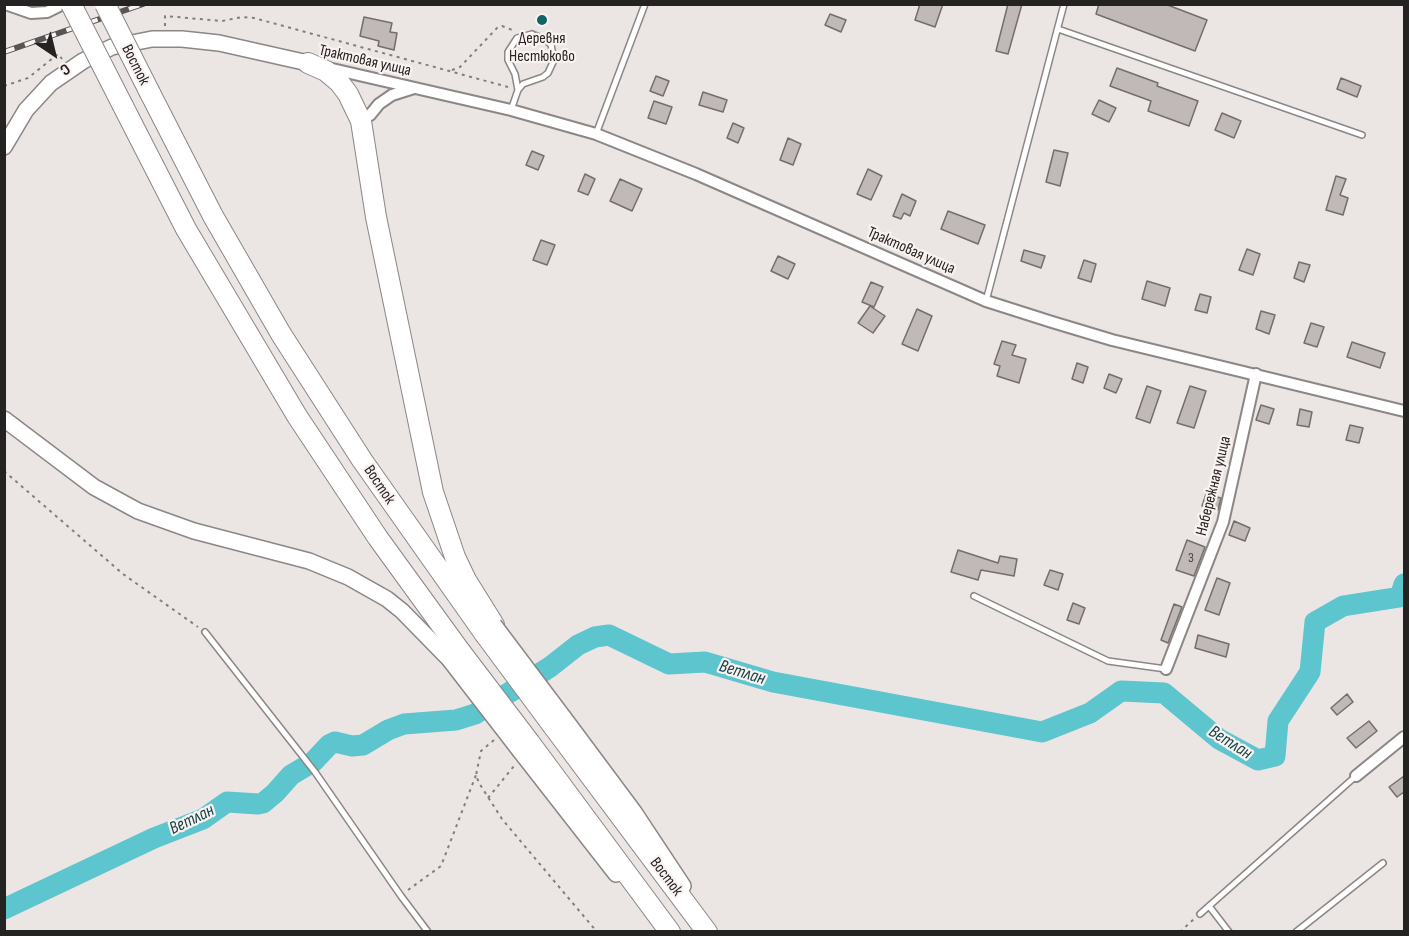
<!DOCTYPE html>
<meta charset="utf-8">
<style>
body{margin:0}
#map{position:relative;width:1409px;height:936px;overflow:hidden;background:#ebe5e4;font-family:"Sofia Sans Condensed",sans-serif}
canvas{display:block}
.frame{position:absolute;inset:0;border:6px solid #252222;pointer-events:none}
.north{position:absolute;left:24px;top:24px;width:60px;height:60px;-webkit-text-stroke:4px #f9f2f1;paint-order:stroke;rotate:145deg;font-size:16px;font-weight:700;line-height:24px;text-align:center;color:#252222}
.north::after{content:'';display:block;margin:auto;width:21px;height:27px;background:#252222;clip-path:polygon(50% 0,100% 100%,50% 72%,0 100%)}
</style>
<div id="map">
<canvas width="1409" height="936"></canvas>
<div class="frame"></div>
<div class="north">С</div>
</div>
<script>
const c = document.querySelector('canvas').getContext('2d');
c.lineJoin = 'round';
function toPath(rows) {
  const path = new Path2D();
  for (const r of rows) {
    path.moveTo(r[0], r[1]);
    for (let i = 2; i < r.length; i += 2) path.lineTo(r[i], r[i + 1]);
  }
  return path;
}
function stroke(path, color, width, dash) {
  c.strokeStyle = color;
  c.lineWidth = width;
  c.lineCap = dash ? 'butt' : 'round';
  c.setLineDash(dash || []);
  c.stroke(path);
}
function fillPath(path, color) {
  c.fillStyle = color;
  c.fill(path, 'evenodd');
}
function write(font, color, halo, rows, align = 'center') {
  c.font = font + ' "Sofia Sans Condensed",sans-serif';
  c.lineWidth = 4.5;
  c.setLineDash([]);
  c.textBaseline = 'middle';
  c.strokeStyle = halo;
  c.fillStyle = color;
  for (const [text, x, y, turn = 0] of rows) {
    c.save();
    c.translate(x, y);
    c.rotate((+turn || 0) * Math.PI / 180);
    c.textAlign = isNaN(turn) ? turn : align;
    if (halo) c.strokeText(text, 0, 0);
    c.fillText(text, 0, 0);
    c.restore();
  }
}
const river = toPath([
 [4,909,154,838,203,819,227,802,258,804,263,803,275,793,291,775,313,762,329,745,335,742,352,746,363,745,388,730,404,724,456,720,475,714,550,667,578,645,595,637,609,635,669,664,705,662,773,682,1042,732,1090,713,1121,691,1164,693,1219,739,1258,760,1275,756,1278,721,1310,672,1315,622,1343,606,1400,597,1404,584]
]);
const building = toPath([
 [920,4,943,4,935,27,915,20,920,4],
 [1008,4,1022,4,1008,54,996,51,1008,4],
 [1099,4,1165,4,1207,20,1195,51,1096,14,1099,4],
 [830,14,846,20,841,32,825,25,830,14],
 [364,17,392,23,390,32,397,33,394,50,378,46,379,41,360,36,364,17],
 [1117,68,1158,83,1157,86,1198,101,1189,126,1148,111,1151,101,1110,86,1117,68],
 [656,76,669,81,663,96,650,91,656,76],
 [1341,78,1361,86,1357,97,1337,89,1341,78],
 [703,92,727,100,723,112,699,105,703,92],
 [1099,100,1116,108,1109,122,1092,114,1099,100],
 [654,101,672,107,666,124,648,118,654,101],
 [1222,113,1241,121,1234,138,1215,130,1222,113],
 [733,123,744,128,738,143,727,138,733,123],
 [788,138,801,144,793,165,780,160,788,138],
 [1054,150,1068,153,1060,186,1046,182,1054,150],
 [532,151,544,156,538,170,526,165,532,151],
 [868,169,882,176,871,200,857,194,868,169],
 [585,174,595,179,588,195,578,191,585,174],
 [1336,176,1346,179,1340,195,1348,198,1343,215,1326,210,1336,176],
 [620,179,642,189,632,211,610,201,620,179],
 [902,194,916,201,910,216,904,213,901,219,893,216,902,194],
 [948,211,985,225,978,244,941,229,948,211],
 [541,240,555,245,547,265,533,260,541,240],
 [1247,249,1260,254,1253,275,1239,270,1247,249],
 [1024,250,1045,256,1041,268,1021,261,1024,250],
 [778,256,795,264,788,279,771,271,778,256],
 [1084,260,1096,264,1091,282,1078,278,1084,260],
 [1299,262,1310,265,1304,282,1294,278,1299,262],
 [1147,281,1170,288,1165,306,1142,299,1147,281],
 [871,282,883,287,874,307,862,302,871,282],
 [1200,294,1211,297,1207,313,1195,310,1200,294],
 [870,306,885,316,873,333,858,323,870,306],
 [917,309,932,316,918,351,902,344,917,309],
 [1261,311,1275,315,1269,334,1256,329,1261,311],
 [1311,323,1324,327,1317,347,1304,343,1311,323],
 [1002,341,1016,345,1012,355,1026,359,1019,383,997,376,1000,366,994,364,1002,341],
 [1352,342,1385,353,1380,368,1347,357,1352,342],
 [1077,363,1088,367,1083,383,1072,379,1077,363],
 [1109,374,1122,379,1116,393,1104,388,1109,374],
 [1147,386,1161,391,1150,423,1136,418,1147,386],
 [1190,386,1206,391,1194,428,1177,423,1190,386],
 [1261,405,1274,409,1269,424,1256,420,1261,405],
 [1300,409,1312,412,1309,427,1297,425,1300,409],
 [1350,425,1363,428,1359,443,1346,440,1350,425],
 [1206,494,1221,498,1218,510,1202,506,1206,494],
 [1234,521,1250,528,1245,541,1229,535,1234,521],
 [1187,540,1205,547,1194,576,1176,570,1187,540],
 [958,550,998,563,1000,556,1017,559,1014,576,981,570,978,580,951,572,958,550],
 [1050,570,1063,574,1058,590,1044,585,1050,570],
 [1217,578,1230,583,1219,615,1205,610,1217,578],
 [1073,603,1085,608,1079,624,1067,620,1073,603],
 [1174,604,1182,607,1168,643,1161,640,1174,604],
 [1198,635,1229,644,1226,657,1195,648,1198,635],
 [1347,694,1353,702,1337,715,1331,708,1347,694],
 [1369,721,1377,731,1356,748,1347,738,1369,721],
 [1404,776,1404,792,1397,797,1389,787,1404,776]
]);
const path = toPath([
 [165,26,165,16,222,21,242,17,254,18,508,87],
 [452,70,460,67,497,28,502,26,515,31],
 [4,86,28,78,58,54,62,59],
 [4,471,123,574,198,627],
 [494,740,481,751,476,775,479,783,502,819,597,932],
 [488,798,514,766],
 [408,890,441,866,476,775],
 [1180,932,1195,918]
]);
const lane = toPath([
 [1058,29,1362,135],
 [532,34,546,40,551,45,554,60,548,73,543,77,523,84,518,90,515,74,508,60,508,52,517,38,532,34],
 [511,110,518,90],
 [596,134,645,4],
 [986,301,1064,4],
 [974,596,1108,661,1166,669],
 [205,632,315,772,401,896,428,932],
 [1209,906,1229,932],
 [1200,914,1356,776],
 [1296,932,1383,863]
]);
const street = toPath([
 [5,4,31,13,47,12,63,4],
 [328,68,511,110,596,134,696,174,986,301,1052,322,1112,340,1404,411],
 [370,115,379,104,392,95,414,88],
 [1166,669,1223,522,1256,374],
 [1356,776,1404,737]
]);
const secondary = toPath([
 [4,147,26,110,51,83,83,61,112,47,152,39,182,39,219,43,308,63],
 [4,419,94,487,138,511,194,531,309,561,348,577,387,599,402,611,449,659],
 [564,718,634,812,683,886],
 [520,751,616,874]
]);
const highway = toPath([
 [308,63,326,71,339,82,348,94,361,121,376,217,433,492,455,557,466,580,494,625],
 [150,93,213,216,281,334,362,460,484,633],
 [123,106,186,229,297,416,378,538,460,651],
 [553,726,707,932],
 [530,743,670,932]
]);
const rail = toPath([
 [4,52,143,4]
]);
const secondaryBridge = toPath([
 [494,625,564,718],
 [449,659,520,751]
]);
const highwayBridge = toPath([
 [71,4,123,106],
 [105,4,150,93],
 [484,633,553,726],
 [460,651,530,743]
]);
const markers = [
 [542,20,6,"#126267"]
];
const numberNames = [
 ["3",1191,558]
];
const poiNames = [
 ["Деревня",542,39],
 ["Нестюково",542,57]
];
const streetNames = [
 ["Трактовая улица",365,61,13],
 ["Восток",135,65,63],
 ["Трактовая улица",911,251,24],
 ["Восток",379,485,56],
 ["Набережная улица",1214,486,-76],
 ["Восток",666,877,53]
];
const waterNames = [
 ["Ветлан",742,673,17],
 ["Ветлан",1230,743,32],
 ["Ветлан",192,820,-26]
];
stroke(river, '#5cc5cd', 21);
fillPath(building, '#c0b9b8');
stroke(building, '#736e6d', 1.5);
stroke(lane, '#8c8685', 8);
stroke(street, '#8c8685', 14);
stroke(secondary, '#8c8685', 18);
stroke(highway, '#8c8685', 22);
stroke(path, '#827e7d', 2, [3, 4.5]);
stroke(lane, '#fff', 5);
stroke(street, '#fff', 10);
stroke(secondary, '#fff', 15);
stroke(highway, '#fff', 20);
stroke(rail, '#585454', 6);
stroke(rail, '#f9f2f1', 4, [11]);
stroke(secondaryBridge, '#8c8685', 18, []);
stroke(highwayBridge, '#8c8685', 22, []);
stroke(secondaryBridge, '#fff', 15);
stroke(highwayBridge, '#fff', 20);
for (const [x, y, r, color] of markers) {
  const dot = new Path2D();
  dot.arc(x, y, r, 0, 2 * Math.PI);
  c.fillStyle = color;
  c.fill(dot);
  stroke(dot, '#f9f2f1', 2);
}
write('14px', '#4c4848', null, numberNames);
write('16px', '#252222', '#f9f2f1', poiNames);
write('16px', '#252222', '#f9f2f1', streetNames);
write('italic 18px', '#144447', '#f9f2f1', waterNames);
</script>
